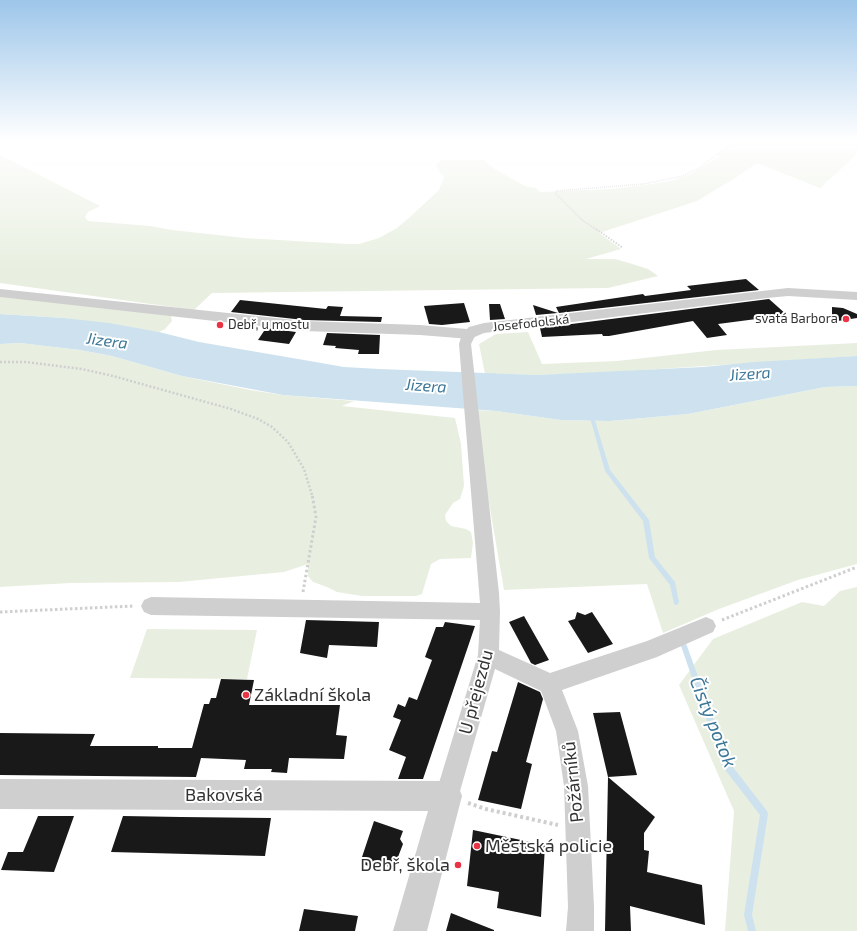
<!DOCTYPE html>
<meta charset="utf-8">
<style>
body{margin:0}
canvas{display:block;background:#fff}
</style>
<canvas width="857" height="931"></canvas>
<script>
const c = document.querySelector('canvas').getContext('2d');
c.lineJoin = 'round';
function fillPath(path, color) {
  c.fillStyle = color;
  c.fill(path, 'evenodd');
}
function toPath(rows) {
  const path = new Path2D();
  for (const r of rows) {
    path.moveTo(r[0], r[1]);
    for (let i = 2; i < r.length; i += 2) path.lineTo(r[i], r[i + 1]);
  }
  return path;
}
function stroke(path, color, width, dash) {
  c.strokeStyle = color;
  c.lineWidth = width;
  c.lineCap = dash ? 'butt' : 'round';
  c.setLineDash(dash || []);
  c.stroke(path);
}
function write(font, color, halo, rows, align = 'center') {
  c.font = font + ' "Exo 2",sans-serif';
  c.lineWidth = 4;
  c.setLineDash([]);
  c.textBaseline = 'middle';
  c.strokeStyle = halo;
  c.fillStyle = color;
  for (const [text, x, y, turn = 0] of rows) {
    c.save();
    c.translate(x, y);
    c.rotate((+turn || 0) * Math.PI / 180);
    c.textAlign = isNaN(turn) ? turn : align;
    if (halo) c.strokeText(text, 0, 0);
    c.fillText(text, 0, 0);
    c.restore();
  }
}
const green = toPath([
 [748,140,857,140,857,154,820,188,757,163,735,178,697,201,599,233,621,249,586,259,615,259,629,263,648,269,658,276,608,288,212,293,194,310,0,283,0,155,100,206,88,212,85,217,88,221,150,226,172,230,245,238,347,244,359,244,379,238,397,228,410,217,439,190,444,177,439,171,436,165,441,160,483,160,498,171,525,186,536,188,540,192,611,189,652,184,675,180,691,174,720,156,715,155,727,146],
 [0,296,171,315,172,321,165,329,159,332,64,318,0,314],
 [528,332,542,364,617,361,716,350,857,343,857,356,599,373,537,375,485,374,479,344,496,334],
 [20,343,80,350,112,356,182,376,250,390,283,395,354,401,342,406,455,418,461,444,464,486,460,499,453,503,445,515,446,521,451,526,466,529,471,532,473,543,471,558,440,559,431,564,422,594,416,596,362,596,337,592,327,587,313,582,308,576,308,564,284,572,179,582,70,583,0,587,0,344],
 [857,386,857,564,798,580,719,609,663,633,647,584,504,590,473,410,496,411,561,420,610,421,688,414,825,387],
 [857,587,857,931,725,931,734,811,679,685,713,639,802,602,824,606,840,591],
 [147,629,257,630,247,679,130,678]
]);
const water = toPath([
 [0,314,64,318,109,323,159,332,199,342,304,360,344,367,379,369,537,375,703,367,754,362,857,356,857,386,825,387,688,414,610,421,561,420,496,411,283,395,182,376,112,356,80,350,20,343,0,344]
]);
const stream = toPath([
 [591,412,593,414,610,470,649,520,655,557,675,582,679,602,678,604,676,605,674,604,670,585,649,558,643,521,605,471,589,414,591,412],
 [684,643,686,644,687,646,729,762,767,811,768,814,752,915,756,931,748,931,744,915,760,815,723,767,681,646,682,644,684,643]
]);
const building = toPath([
 [746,279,759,290,559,313,556,307,643,294,645,296,691,290,687,286],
 [769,299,787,315,718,324,727,335,707,338,693,321,609,336,603,336,602,334,542,337,540,328],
 [240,300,326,309,328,306,343,307,340,316,382,317,381,322,304,320,231,312],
 [464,303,470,322,442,325,429,324,424,306],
 [489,304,500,304,505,319,490,320],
 [533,305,558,313,536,315],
 [832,307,843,308,857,314,857,318,838,321,832,317],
 [266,328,296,332,289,344,258,340],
 [327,333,380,335,379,354,358,354,359,350,335,348,336,346,323,345],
 [577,612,585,615,592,612,613,644,588,653,568,621,575,619],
 [524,616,549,660,535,665,531,663,509,622],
 [306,620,379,622,377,647,329,645,327,658,300,653],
 [445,622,475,626,423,779,398,779,406,757,389,750,401,720,393,717,398,704,405,707,409,697,417,700,432,660,425,657,436,627,443,627],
 [221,679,254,680,249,705,340,705,336,735,347,736,344,759,289,758,287,773,271,772,272,769,244,769,246,760,201,758,196,777,0,775,0,733,95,734,90,746,158,746,158,748,192,748,204,704,209,704,211,698,216,698],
 [518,682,540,692,543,699,526,762,532,764,521,809,478,800,492,751,497,752],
 [620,712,637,775,608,777,593,713],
 [608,777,655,817,644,833,644,850,649,851,647,872,702,885,705,925,630,906,631,931,605,931],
 [38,816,74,816,54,872,1,870,8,852,23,852],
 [123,816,181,817,271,818,265,856,111,852],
 [374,821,403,831,400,839,403,844,398,857,394,859,392,868,376,862,374,868,360,863],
 [473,830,545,845,541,917,497,908,499,892,467,886],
 [304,909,358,916,355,931,299,931],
 [451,913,494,930,494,931,446,931]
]);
const pathFar4 = toPath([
 [597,230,582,220,556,194,556,191,643,184,683,176,699,168,728,147,744,140]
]);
const pathFar3 = toPath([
 [596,229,623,248]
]);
const pathFar2 = toPath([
 [0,362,25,362,82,369,113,376,231,409,258,419,272,427,288,442,304,469,312,495]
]);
const pathFar1 = toPath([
 [303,592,316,517,312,494],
 [0,612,134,606],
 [722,620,857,567]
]);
const path = toPath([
 [468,803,486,809,558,825]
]);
const minor = toPath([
 [0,140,9,140,0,143,0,140],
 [470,330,475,331,476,334,471,344,499,593,500,612,499,650,550,673,647,641,706,617,713,620,716,626,713,632,657,657,562,690,578,731,588,786,594,907,594,931,566,931,568,907,564,786,556,731,541,691,495,669,456,805,447,808,438,805,435,796,478,655,480,620,151,615,144,612,141,606,144,600,151,597,480,603,459,344,462,334,470,330]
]);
const tertiary = toPath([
 [788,288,857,292,857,300,788,296,767,298,484,333,470,339,420,335,304,331,0,297,0,289,304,321,420,325,467,329,469,327,484,323,788,288],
 [0,779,447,781,458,785,462,796,427,931,393,931,428,811,0,809,0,779]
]);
const markers = [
 [846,319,4,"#ea3345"],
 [220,325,4,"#ea3345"],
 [246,695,4,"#ea3345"],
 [477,846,4,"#ea3345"],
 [458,865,4,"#ea3345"]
];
const farPoinames = [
 ["svatá Barbora",838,319],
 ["Debř, u mostu",228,325,"left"]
];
const farStreetnames = [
 ["Josefodolská",531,323,-6]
];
const waterNames = [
 ["Jizera",107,341,8],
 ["Jizera",750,374,-4],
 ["Jizera",426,386,4]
];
const nearStreetnames = [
 ["U přejezdu",476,692,-75],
 ["Požárníků",573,782,-96],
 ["Bakovská",224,795]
];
const nearPoinames = [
 ["Základní škola",254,695],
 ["Městská policie",485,846],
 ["Debř, škola",450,865,"right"]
];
const nearWaternames = [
 ["Čistý potok",713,722,68]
];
fillPath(green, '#e8efe0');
fillPath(water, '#cde2ee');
fillPath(stream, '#cde2ee');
fillPath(building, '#191919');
stroke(pathFar4, '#cfcfcf', 1.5, [1, 1]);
stroke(pathFar3, '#cfcfcf', 2, [1.5, 1.5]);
stroke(pathFar2, '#cfcfcf', 2.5, [2, 2]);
stroke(pathFar1, '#cfcfcf', 3, [2.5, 2.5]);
stroke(path, '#cfcfcf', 4, [3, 3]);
fillPath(minor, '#cfcfcf');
fillPath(tertiary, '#cfcfcf');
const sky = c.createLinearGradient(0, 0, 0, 270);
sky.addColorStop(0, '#9dc6ea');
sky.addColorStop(0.52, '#fff');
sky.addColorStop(1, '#ffffff00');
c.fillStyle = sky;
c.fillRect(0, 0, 857, 270);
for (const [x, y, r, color] of markers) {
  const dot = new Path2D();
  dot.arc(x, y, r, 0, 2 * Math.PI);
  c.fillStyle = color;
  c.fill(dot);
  stroke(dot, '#fff', 1.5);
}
write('13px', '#323232', '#fff', farPoinames, 'right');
write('13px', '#323232', '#fff', farStreetnames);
write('italic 16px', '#3c7798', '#fff', waterNames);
write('18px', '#323232', '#fff', nearStreetnames);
write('18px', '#323232', '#fff', nearPoinames, 'left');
write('italic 19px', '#3c7798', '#fff', nearWaternames);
</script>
